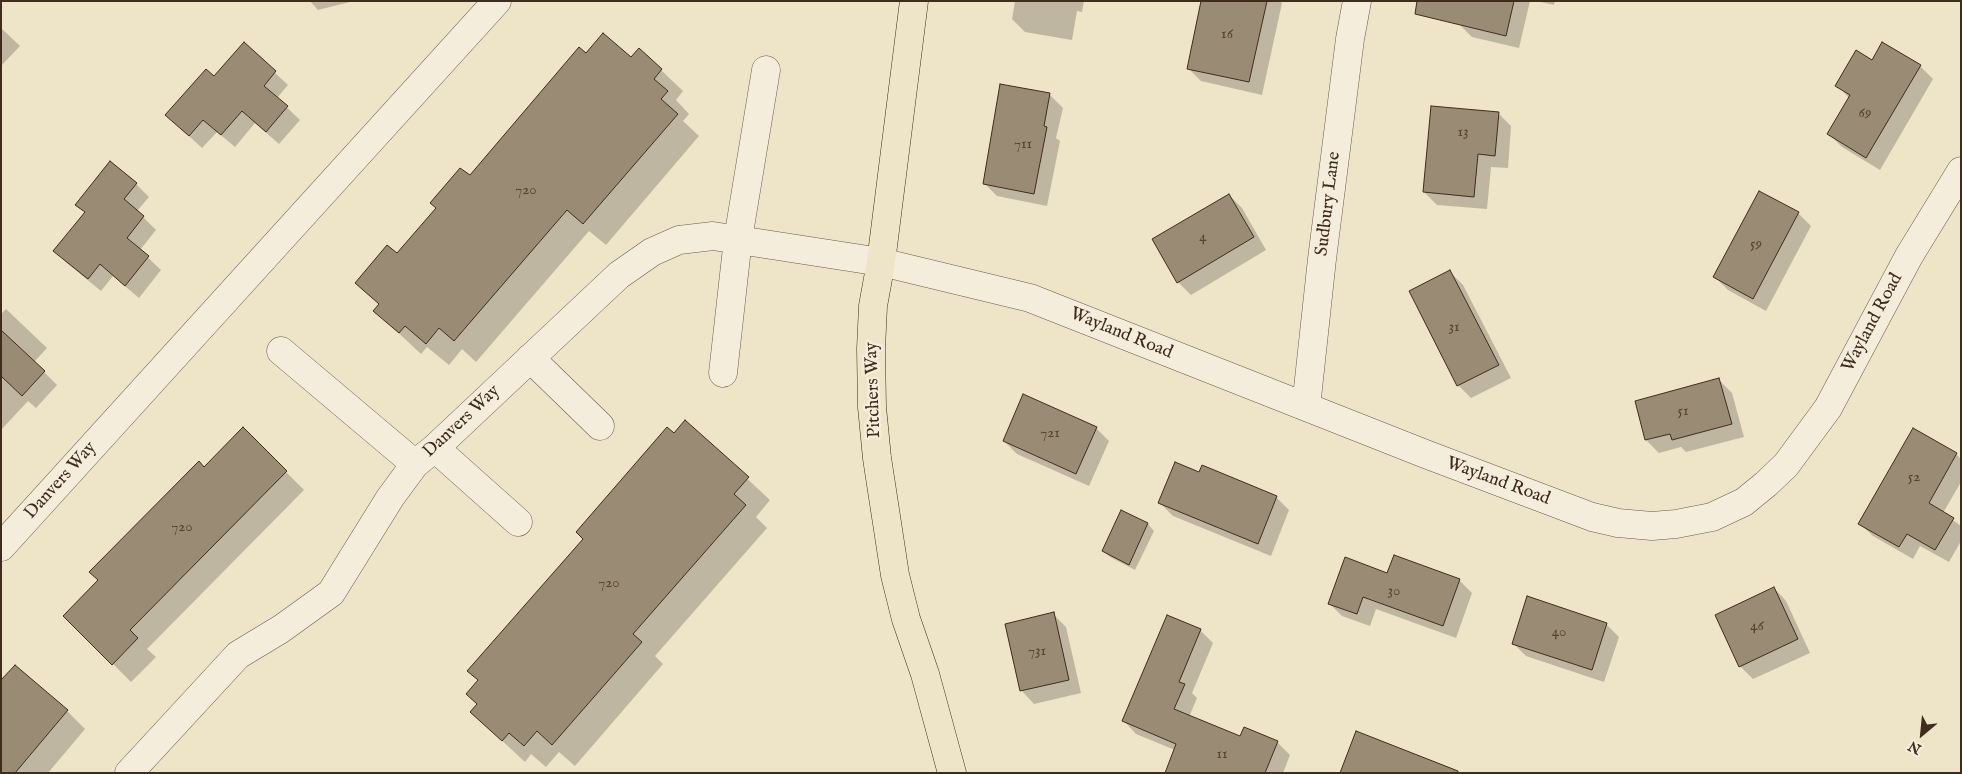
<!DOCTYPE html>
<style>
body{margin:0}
#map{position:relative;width:1962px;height:774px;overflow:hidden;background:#eee4c8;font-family:"IM FELL English",serif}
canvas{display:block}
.frame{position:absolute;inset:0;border:2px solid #402b1c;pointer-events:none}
.north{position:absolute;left:1897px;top:709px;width:50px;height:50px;-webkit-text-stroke:4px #f4eddb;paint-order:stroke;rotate:208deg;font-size:14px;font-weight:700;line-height:20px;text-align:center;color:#402b1c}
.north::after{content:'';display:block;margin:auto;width:18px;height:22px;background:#402b1c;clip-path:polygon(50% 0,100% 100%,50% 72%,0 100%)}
</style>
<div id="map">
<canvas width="1962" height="774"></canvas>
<div class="frame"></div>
<div class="north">N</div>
</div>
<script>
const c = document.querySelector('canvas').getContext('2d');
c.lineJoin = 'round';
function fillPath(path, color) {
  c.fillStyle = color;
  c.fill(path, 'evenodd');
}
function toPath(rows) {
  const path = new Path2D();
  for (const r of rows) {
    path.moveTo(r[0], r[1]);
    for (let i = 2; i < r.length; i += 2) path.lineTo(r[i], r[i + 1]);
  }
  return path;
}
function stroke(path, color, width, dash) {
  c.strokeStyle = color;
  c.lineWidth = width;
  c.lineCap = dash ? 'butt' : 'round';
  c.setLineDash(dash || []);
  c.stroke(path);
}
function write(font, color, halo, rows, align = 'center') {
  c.font = font + ' "IM FELL English",serif';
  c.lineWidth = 5;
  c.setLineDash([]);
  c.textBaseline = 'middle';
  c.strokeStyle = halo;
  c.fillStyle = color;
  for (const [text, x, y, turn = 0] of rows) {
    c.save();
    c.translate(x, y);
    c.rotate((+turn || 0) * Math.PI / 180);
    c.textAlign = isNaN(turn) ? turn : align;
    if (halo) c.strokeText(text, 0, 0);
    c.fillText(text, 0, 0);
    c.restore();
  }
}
const shadow = toPath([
 [310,1,354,1,318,10],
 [1015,1,1084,1,1082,12,1077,11,1072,40,1025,32,1012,19],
 [1202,1,1279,1,1282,3,1262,95,1201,81,1188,68],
 [1464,1,1530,1,1519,48,1472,37,1459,24],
 [1536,1,1555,1,1554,5],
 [1,28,20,46,1,66],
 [244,44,288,85,277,98,300,120,279,144,255,123,235,147,217,132,202,148,166,115,214,78],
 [1882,44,1920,66,1933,79,1880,170,1842,147,1829,134,1849,98,1837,85,1872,61],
 [586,54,631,59,661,70,683,91,676,100,689,114,683,121,699,136,606,245,589,231,476,362,462,349,449,365,427,347,421,354,375,311,380,305,357,283,397,255],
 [1050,95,1063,108,1056,138,1060,141,1047,206,997,196,984,183],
 [1498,113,1511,126,1508,168,1491,167,1487,209,1437,205,1424,192],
 [136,184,149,197,137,211,156,230,140,250,161,270,139,298,113,276,101,291,68,264,55,251,86,213,77,205],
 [1229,195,1242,208,1266,250,1191,295,1178,282],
 [1798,213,1811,226,1766,311,1728,290,1715,277],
 [1450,272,1463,285,1511,378,1471,398,1458,385],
 [6,309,47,348,34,362,57,385,36,408,28,401,1,430,1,314],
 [1719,380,1732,393,1744,437,1686,452,1681,447,1659,453,1646,440],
 [686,422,770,500,756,517,767,528,655,656,663,664,575,766,559,752,546,767,531,754,525,762,471,712,674,435],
 [1096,428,1109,441,1089,486,1017,454,1004,441],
 [243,429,304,490,147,649,156,657,131,682,65,616],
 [1913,430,1956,454,1961,459,1961,482,1943,513,1961,526,1961,541,1949,562,1920,546,1913,559,1873,536,1860,524],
 [1199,473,1276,497,1289,510,1271,556,1173,516,1160,503],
 [1121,512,1148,524,1154,531,1135,570,1110,557,1103,551],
 [1388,574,1459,580,1472,593,1456,638,1376,609,1370,626,1342,616,1329,603],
 [1774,588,1786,601,1810,653,1753,679,1740,666],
 [1053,614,1066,627,1081,693,1034,704,1022,691],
 [1606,624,1619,637,1604,682,1526,656,1513,643],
 [1200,630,1213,643,1192,693,1197,698,1189,717,1241,737,1277,742,1290,755,1283,773,1172,773,1175,750,1136,734,1124,721],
 [15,666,67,711,85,729,48,773,1,773]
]);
const building = toPath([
 [1201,1,1267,1,1249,82,1187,69,1201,1],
 [1417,1,1514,1,1506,36,1415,14,1417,1],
 [603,33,631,57,639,48,662,69,654,79,668,91,661,99,678,114,583,224,567,210,454,341,439,328,426,344,405,326,399,333,373,311,379,304,355,283,387,245,397,253,436,208,430,203,460,168,470,175,579,47,586,53,603,33],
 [244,42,276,71,264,86,288,106,266,132,242,111,221,135,203,120,189,136,165,115,206,69,214,76,244,42],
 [1882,42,1921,65,1866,158,1827,134,1850,95,1835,86,1856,50,1872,60,1882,42],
 [1000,84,1050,93,1044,126,1047,127,1034,194,983,184,1000,84],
 [1431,106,1499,112,1495,156,1478,154,1474,197,1423,192,1431,106],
 [110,161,137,183,124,199,144,216,127,238,149,256,125,286,100,264,88,279,53,251,85,212,75,205,110,161],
 [1759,191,1799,212,1753,299,1713,277,1759,191],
 [1229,194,1254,237,1177,283,1152,239,1229,194],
 [1450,270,1499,365,1457,386,1409,291,1450,270],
 [1,330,45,371,22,396,1,376,1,330],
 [1719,378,1732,424,1672,440,1670,434,1645,440,1635,401,1719,378],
 [1023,394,1097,427,1076,474,1003,441,1023,394],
 [685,420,749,477,734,494,746,505,633,634,642,642,552,745,537,731,524,746,509,733,502,741,470,712,477,704,466,694,478,680,467,671,583,539,576,532,667,427,674,433,685,420],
 [243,427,287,471,130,630,138,638,112,665,63,616,98,580,89,572,199,461,204,467,243,427],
 [1913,428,1957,453,1929,503,1954,518,1935,550,1907,534,1899,547,1858,524,1913,428],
 [1175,462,1199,472,1202,465,1277,496,1258,544,1158,503,1175,462],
 [1121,510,1148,523,1129,565,1102,551,1121,510],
 [1394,555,1460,579,1443,626,1363,597,1357,614,1328,604,1345,557,1387,573,1394,555],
 [1774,587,1798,639,1739,667,1715,615,1774,587],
 [1527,596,1607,623,1592,670,1512,644,1527,596],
 [1054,612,1069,680,1020,691,1005,624,1054,612],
 [1167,615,1201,629,1179,682,1185,684,1174,709,1240,736,1244,727,1278,741,1265,773,1165,773,1176,744,1122,721,1167,615],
 [15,665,68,710,15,773,1,773,1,680,15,665],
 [1356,731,1458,771,1458,773,1340,773,1356,731]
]);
const minor = toPath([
 [281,351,415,464],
 [530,358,600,426],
 [723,373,738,239,766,70],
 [1306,407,1322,259,1350,39,1357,1],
 [435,448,518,522],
 [1,547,497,1],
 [129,773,238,655,281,629,331,593,390,498,415,464,435,448,619,275,652,252,679,240,713,236,881,262,1030,298,1428,455,1592,517,1618,523,1652,526,1676,524,1712,517,1744,502,1766,484,1786,465,1828,408,1909,256,1961,171]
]);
const major = toPath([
 [914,1,881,262,873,306,871,349,872,407,877,458,895,575,906,619,925,674,952,773]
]);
const numberNames = [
 ["16",1227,35],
 ["69",1865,114],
 ["13",1463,133],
 ["711",1023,145],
 ["720",526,191],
 ["4",1203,238],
 ["59",1756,245],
 ["31",1454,328],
 ["51",1683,412],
 ["721",1050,434],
 ["52",1914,478],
 ["720",182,528],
 ["720",609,584],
 ["30",1394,592],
 ["46",1757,627],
 ["40",1559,633],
 ["731",1037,652],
 ["11",1222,755]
];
const streetNames = [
 ["Sudbury Lane",1329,204,-83],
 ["Wayland Road",1873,323,-62],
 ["Wayland Road",1121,334,22],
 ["Pitchers Way",874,390,-92],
 ["Danvers Way",462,422,-43],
 ["Danvers Way",61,481,-48],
 ["Wayland Road",1498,482,20]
];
fillPath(shadow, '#0003');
fillPath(building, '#9a8b75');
stroke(building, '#402b1c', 1);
stroke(minor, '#6c5947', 29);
stroke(major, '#402b1c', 29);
stroke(minor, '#f4eddb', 28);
stroke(major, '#eee4c8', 28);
write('15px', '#564332', null, numberNames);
write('18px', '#402b1c', '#f4eddb', streetNames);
</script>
